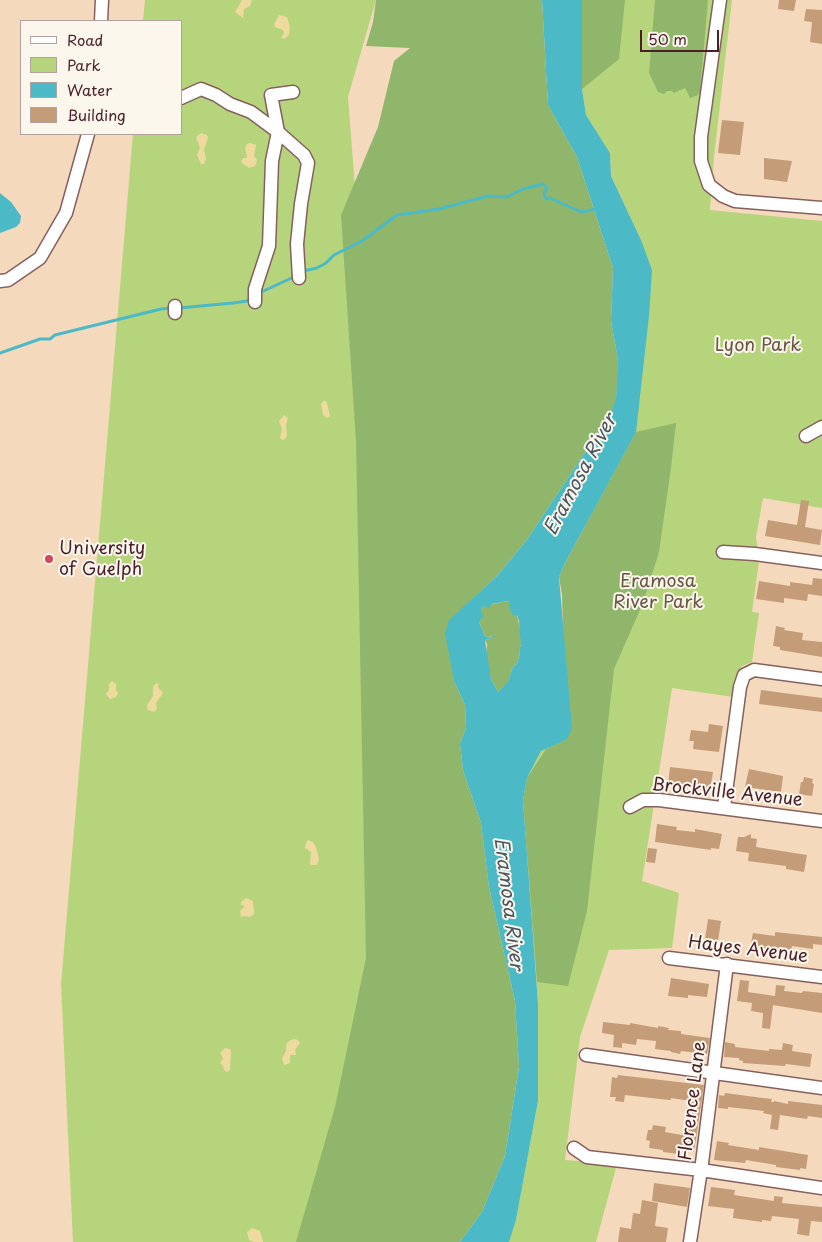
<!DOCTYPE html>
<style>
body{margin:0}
#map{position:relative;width:822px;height:1242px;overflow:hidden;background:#f4d9bc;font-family:"Playpen Sans",sans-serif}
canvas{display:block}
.legend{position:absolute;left:20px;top:20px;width:162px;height:115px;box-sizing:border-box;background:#fbf7ec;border:1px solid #b4a19f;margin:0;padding:6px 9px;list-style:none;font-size:15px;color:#4a1f2b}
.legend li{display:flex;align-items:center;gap:10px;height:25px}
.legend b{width:25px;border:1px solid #b4a19f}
.scale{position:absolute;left:640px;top:30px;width:79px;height:22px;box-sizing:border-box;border:2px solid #4a1f2b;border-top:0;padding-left:6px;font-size:15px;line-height:18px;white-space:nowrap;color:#4a1f2b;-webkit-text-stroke:4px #fbf7ec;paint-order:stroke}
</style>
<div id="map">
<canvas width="822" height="1242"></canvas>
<ul class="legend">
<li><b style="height:6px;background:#fff"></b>Road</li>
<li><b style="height:14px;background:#b6d47b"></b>Park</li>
<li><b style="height:14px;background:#4cb9c7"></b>Water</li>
<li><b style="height:14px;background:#c59c78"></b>Building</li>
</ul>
<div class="scale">50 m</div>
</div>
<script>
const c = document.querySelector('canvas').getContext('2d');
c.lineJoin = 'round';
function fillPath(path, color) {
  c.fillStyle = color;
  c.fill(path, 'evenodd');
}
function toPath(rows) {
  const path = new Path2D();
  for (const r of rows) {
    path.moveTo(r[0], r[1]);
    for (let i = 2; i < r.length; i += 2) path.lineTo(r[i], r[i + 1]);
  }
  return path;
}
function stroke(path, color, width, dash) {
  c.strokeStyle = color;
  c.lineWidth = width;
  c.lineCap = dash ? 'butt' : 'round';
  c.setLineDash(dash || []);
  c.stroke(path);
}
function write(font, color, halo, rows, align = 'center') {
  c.font = font + ' "Playpen Sans",sans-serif';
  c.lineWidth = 4;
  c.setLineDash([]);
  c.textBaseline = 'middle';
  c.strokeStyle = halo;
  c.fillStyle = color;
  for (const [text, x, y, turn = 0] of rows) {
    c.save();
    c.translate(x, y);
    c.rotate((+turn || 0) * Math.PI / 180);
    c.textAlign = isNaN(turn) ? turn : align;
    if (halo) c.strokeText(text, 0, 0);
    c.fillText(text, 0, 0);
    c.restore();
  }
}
const green = toPath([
 [145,0,376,0,348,97,368,355,392,1064,310,1242,73,1242,61,984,133,134,181,134,181,21,143,21],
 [582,0,732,0,714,157,710,210,822,221,822,508,763,498,756,537,759,561,752,612,759,613,752,662,742,666,737,674,734,681,733,697,672,688,642,881,679,893,672,948,609,950,580,1037,565,1160,617,1164,596,1242,506,1242,516,1220,538,1101,538,1004,523,800,527,778,541,751,641,240,611,176,610,153,586,115,582,89]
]);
const forest = toPath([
 [376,0,542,0,548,105,577,157,613,268,611,321,618,360,616,399,610,415,526,541,497,576,450,620,454,681,465,705,466,728,460,744,463,770,481,823,489,887,515,1001,519,1067,505,1156,482,1212,460,1242,296,1242,335,1107,366,958,356,441,341,215,378,127,394,61,410,48,366,46,373,22],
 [582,0,625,0,619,59,582,89],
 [655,0,708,0,700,91,698,95,690,98,685,88,674,93,672,91,667,91,664,94,658,92,649,73],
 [676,423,671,468,659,552,643,603,614,669,587,911,568,986,537,982,523,800,527,778,546,749,566,740,562,595,559,577,565,563,636,432],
 [507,601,510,602,517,615,522,637,521,645,519,649,520,653,517,664,513,667,508,683,498,692,491,679,486,658,487,644,485,640,490,639,492,635,489,638,485,636,479,622,482,617,481,608,484,606]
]);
const sand = toPath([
 [242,0,252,0,250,6,244,9,243,18,235,12],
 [279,15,287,17,290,27,289,35,284,39,281,38,284,33,283,30,275,27,274,24],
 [201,133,207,135,208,138,204,149,206,159,204,164,201,164,197,155,200,148,196,137],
 [250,143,256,145,254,156,257,160,255,166,249,168,241,162,243,158,247,158,245,147,247,144],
 [323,401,326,401,327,403,330,416,327,418,323,415,321,404],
 [284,415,288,418,286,425,287,435,285,439,283,440,280,438,282,429,279,421],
 [112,681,116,684,116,690,118,693,116,697,110,699,106,694,109,690,109,684],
 [156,683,159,684,158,687,163,693,156,703,157,709,154,712,148,710,147,705,153,696,153,687],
 [308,840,313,842,316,847,319,859,317,865,311,865,310,863,311,852,305,848,306,843],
 [246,898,253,901,254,914,250,917,245,916,241,917,240,911,245,906,241,905,241,902],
 [294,1039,298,1040,300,1043,295,1050,296,1055,290,1055,290,1063,284,1065,282,1058,286,1051,286,1045,289,1041],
 [225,1048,230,1049,231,1051,230,1070,227,1072,224,1070,223,1065,220,1064,223,1058,220,1053],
 [252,1228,260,1231,263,1242,254,1242,249,1240,247,1232]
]);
const water = toPath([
 [542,0,582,0,582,89,586,115,610,153,611,176,641,240,652,270,649,316,636,432,565,563,559,577,572,729,566,740,541,751,527,778,523,800,538,1004,538,1101,516,1220,509,1242,460,1242,482,1212,505,1156,519,1067,515,1001,489,887,481,823,463,770,460,744,466,728,465,705,454,681,445,633,449,620,497,576,526,541,610,415,616,398,618,360,611,321,613,268,577,157,548,105],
 [507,601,510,602,509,608,513,615,517,615,519,621,521,645,519,649,520,653,517,664,513,667,508,682,498,692,491,679,485,640,490,639,496,634,489,638,485,636,479,622,483,617,481,608,485,606,489,608,492,604],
 [0,193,11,202,21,216,20,223,16,227,0,233]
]);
const stream = toPath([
 [303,271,317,268,326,263,334,255,362,241,397,215,439,209,488,196,507,197,523,189,543,184,547,188,544,194,546,199,550,198,581,212,596,209],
 [259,293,296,276],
 [179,308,233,303,247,301,251,298],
 [0,353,40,339,50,339,55,335,161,309,172,308]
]);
const building = toPath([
 [779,0,796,0,794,11,778,9],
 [806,9,822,10,822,44,810,42,812,22,804,21],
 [722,120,744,122,740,155,718,153],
 [764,158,792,161,787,182,764,179],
 [801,500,809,501,805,527,822,530,820,545,765,536,768,520,797,525],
 [813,578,822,579,822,596,808,594,807,601,784,598,784,603,756,599,759,581,790,586,790,582,812,585],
 [776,626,785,628,784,630,803,633,802,640,822,642,822,657,780,650,780,647,773,646],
 [761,690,822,698,822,712,759,704],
 [709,724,723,726,719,752,693,749,694,741,689,741,691,730,708,732],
 [670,767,713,772,710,791,668,785],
 [749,769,783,776,781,792,745,787],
 [804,777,813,779,812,783,814,784,812,796,799,794,801,782,803,782],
 [657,824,677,827,676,830,695,832,695,829,722,834,719,849,711,848,711,850,655,842],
 [751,834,751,838,757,839,756,847,807,855,804,872,786,869,786,866,748,861,749,853,736,851,738,837,744,837],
 [648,848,657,849,655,863,646,862],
 [708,919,721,921,718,941,705,939],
 [775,932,822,937,822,945,813,944,813,949,792,946,791,954,780,953,780,950,750,948,753,933,775,936],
 [671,978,709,984,707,997,688,995,688,998,668,996],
 [740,980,749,981,748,992,775,996,776,985,785,986,784,991,802,993,803,991,822,993,822,1013,773,1005,770,1029,762,1028,763,1013,751,1011,752,1003,737,1001],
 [603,1022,630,1025,630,1023,658,1028,658,1026,669,1028,668,1030,681,1031,681,1034,710,1038,707,1054,681,1051,680,1054,671,1052,671,1051,655,1049,656,1041,637,1039,636,1045,622,1043,622,1048,613,1047,614,1035,602,1033],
 [725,1042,735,1044,735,1047,769,1051,769,1049,782,1050,783,1043,793,1045,792,1051,812,1054,810,1067,786,1064,785,1066,743,1063,743,1061,739,1060,739,1058,724,1057],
 [618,1075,704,1085,694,1152,678,1150,678,1154,663,1152,663,1150,649,1148,650,1141,646,1140,648,1130,652,1130,653,1125,666,1127,665,1132,682,1135,683,1131,687,1131,691,1101,671,1098,671,1100,660,1099,625,1095,624,1102,615,1101,616,1097,610,1097,612,1077,617,1078],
 [725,1093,763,1098,772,1099,771,1102,774,1102,774,1101,788,1104,788,1101,822,1105,822,1118,808,1116,807,1119,780,1115,778,1130,770,1129,772,1115,763,1113,764,1111,728,1107,728,1109,718,1108,719,1095,724,1096],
 [717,1141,729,1143,728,1145,759,1150,759,1147,808,1155,806,1169,800,1168,800,1170,776,1167,776,1165,746,1160,745,1163,714,1160],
 [654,1183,690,1188,687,1207,652,1201],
 [711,1187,735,1190,734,1195,774,1201,774,1196,783,1197,782,1203,822,1207,822,1222,811,1221,809,1236,797,1234,799,1219,772,1216,771,1221,762,1220,762,1222,733,1218,734,1209,708,1206],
 [642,1200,658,1203,655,1226,668,1228,666,1242,618,1242,620,1227,631,1229,633,1213,640,1214]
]);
const minor = toPath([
 [720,0,701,137,701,161,709,185,723,196,735,201,822,208],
 [101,21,102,0],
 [181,98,201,89,216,95,230,104,251,112,278,132,304,155,308,163,301,204,297,244,299,278],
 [0,281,8,280,40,258,66,213,88,134],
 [255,302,255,289,269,246,272,161,278,132,271,95,293,92],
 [175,313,175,306],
 [806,436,822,427],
 [723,552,755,554,822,563],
 [630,807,643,800,659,800,822,821],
 [724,807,740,687,744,675,754,670,822,679],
 [669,958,822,977],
 [586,1055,822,1088],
 [574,1148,587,1157,701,1170,822,1188],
 [690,1242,702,1163,727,964]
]);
const markers = [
 [49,559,5,"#d1495b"]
];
const parkNames = [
 ["Lyon Park",758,346],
 ["Eramosa",658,582],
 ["River Park",658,603]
];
const poiNames = [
 ["University",59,549],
 ["of Guelph",59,570]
];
const streetNames = [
 ["Brockville Avenue",727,793,6],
 ["Hayes Avenue",748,950,7],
 ["Florence Lane",693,1101,-83]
];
const waterNames = [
 ["Eramosa River",581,475,-62],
 ["Eramosa River",508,904,83]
];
fillPath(green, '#b6d47b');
fillPath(forest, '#90b66b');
fillPath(sand, '#eeda9e');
fillPath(water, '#4cb9c7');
stroke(stream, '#4cb9c7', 3);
fillPath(building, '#c59c78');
stroke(minor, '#86605e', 15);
stroke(minor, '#fff', 12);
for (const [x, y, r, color] of markers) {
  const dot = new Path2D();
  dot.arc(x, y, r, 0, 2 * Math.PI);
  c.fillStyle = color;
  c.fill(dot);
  stroke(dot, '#fbf7ec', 2);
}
write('18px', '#6a5543', '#fbf7ec', parkNames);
write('18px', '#4a1f2b', '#fbf7ec', poiNames, 'left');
write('18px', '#4a1f2b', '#fbf7ec', streetNames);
write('italic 19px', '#4b5562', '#fbf7ec', waterNames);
</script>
